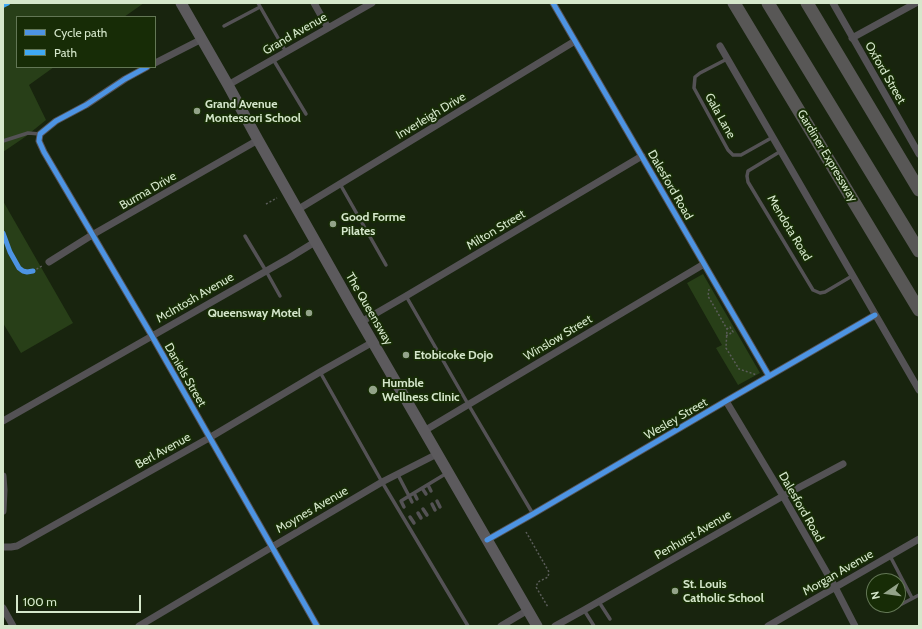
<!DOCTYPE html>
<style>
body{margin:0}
#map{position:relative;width:922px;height:629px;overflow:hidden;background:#18240e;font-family:Cabin,sans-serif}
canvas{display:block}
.frame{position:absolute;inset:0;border:4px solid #d5e7cb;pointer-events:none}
.legend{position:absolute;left:16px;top:16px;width:140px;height:52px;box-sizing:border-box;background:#172c06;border:1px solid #637755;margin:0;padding:5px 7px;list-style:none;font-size:12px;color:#d5e7cb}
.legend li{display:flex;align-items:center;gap:8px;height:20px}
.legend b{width:20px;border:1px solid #637755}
.north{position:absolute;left:866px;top:573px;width:40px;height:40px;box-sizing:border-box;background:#172c06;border:1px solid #637755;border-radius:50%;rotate:257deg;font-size:11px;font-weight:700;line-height:16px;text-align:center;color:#d5e7cb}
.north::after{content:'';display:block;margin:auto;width:14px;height:18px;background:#93a389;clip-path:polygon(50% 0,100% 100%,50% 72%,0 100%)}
.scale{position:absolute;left:16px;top:595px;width:125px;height:18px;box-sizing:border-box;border:2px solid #d5e7cb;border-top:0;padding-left:5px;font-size:12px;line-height:14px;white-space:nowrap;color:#d5e7cb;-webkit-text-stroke:3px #172c06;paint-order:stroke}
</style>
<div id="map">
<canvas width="922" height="629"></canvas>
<div class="frame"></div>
<ul class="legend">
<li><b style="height:5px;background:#4d94e3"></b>Cycle path</li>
<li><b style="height:5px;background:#3fa9f5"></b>Path</li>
</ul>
<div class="north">N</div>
<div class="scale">100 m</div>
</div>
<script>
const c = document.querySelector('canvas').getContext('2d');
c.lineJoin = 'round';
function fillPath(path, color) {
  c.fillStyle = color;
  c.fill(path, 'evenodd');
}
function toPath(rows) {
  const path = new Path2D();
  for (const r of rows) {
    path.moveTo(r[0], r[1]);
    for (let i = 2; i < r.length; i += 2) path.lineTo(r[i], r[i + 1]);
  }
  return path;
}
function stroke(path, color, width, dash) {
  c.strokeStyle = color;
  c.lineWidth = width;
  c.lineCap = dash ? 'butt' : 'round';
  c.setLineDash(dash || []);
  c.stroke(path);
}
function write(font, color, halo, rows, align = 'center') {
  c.font = font + ' Cabin,sans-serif';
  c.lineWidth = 4;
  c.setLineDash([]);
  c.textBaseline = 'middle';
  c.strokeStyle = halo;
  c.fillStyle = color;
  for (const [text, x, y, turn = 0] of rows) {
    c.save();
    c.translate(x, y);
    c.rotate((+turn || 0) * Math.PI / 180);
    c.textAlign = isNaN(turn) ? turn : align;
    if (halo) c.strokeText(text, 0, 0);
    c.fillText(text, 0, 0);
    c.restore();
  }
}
const green = toPath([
 [3,3,144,3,124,17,17,17,17,67,54,67,29,85,46,120,25,137,3,152],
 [3,201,73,323,21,353,3,323],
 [703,274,760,373,738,385,716,348,722,345,687,283]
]);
const path = toPath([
 [266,204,277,198],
 [33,271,42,266],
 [709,289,708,296,727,329,726,348,739,369,757,375],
 [726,336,733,332,730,327,727,329],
 [526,532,549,572,548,577,538,582,536,587,548,607]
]);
const service = toPath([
 [258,3,286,52],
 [224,26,260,7],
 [273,59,306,114],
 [727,59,700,73,695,77,694,88,728,150,733,155,741,155,773,137],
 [3,141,28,133,40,134],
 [781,151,748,171,747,176,748,182,813,290,820,293,825,292,852,276],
 [340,184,386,265],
 [245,236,266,271,280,296],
 [406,296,468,404,533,514],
 [320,372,382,482,468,626],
 [398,475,409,496,447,473],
 [428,485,431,491],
 [422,488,426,494],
 [414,493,417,499],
 [437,501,440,507],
 [432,504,435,510],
 [404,507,401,501,409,496,412,502],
 [423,509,427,515],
 [418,513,421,518],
 [410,517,414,523],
 [890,556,912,598],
 [599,602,610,619],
 [898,606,919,595],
 [584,610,594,626]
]);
const minor = toPath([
 [314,3,328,28],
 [553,3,769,376],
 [833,3,919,154],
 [852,38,916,3],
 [720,46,919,390],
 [155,63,202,39],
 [147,67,125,79,86,105,56,121,40,134,39,141,44,152,152,336,317,626],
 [228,85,372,3],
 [297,210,575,41],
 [49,262,92,235,258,140],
 [361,322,406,296,642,156],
 [726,401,783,496,835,587,855,626],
 [3,421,289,258,315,242],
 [424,431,704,264],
 [3,476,4,490,3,511],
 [487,540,533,514,726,401,875,315],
 [3,547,11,547,17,546,209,438,320,372,373,342],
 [3,608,13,626],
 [139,626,272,547,382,482,437,454],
 [501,626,528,610],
 [555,626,584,610,783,496,843,464],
 [768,626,919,539]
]);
const primary = toPath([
 [181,3,228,85,258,140,353,308,537,626]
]);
const motorway = toPath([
 [734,3,919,310],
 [768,3,919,251],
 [807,3,919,190]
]);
const quiet = toPath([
 [3,6,9,3]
]);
const cycleway = toPath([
 [553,3,769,376],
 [147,67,125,79,86,105,56,121,40,134,39,141,44,152,152,336,317,626],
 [3,233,10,252,19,268,23,271,27,272,33,271],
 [487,540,533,514,726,401,875,315]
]);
const markers = [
 [197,111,4,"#93a389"],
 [333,224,4,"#93a389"],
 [309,313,4,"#93a389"],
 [406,355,4,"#93a389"],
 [373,390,5,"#93a389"],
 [675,591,4,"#93a389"]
];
const streetNames = [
 ["Grand Avenue",295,34,-30],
 ["Oxford Street",885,73,60],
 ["Inverleigh Drive",431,116,-31],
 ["Gala Lane",720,116,61],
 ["Gardiner Expressway",827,156,59],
 ["Dalesford Road",670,185,60],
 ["Burma Drive",148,191,-30],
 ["Mendota Road",789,228,59],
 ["Milton Street",496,230,-31],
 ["McIntosh Avenue",195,298,-30],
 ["The Queensway",369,309,60],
 ["Winslow Street",558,338,-31],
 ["Daniels Street",185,375,60],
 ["Wesley Street",676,419,-30],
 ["Berl Avenue",163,451,-29],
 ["Dalesford Road",801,507,60],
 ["Moynes Avenue",312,510,-30],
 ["Penhurst Avenue",693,535,-30],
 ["Morgan Avenue",838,573,-30]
];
const poiNames = [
 ["Grand Avenue",205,104],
 ["Montessori School",205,118],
 ["Good Forme",341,217],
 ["Pilates",341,231],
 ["Queensway Motel",301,313,"right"],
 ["Etobicoke Dojo",414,355],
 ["Humble",382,383],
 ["Wellness Clinic",382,397],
 ["St. Louis",683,584],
 ["Catholic School",683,598]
];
fillPath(green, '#283f18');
stroke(path, '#5a5c59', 1.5, [2, 2]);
stroke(service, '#545255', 3.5);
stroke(minor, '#545255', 7);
stroke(primary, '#5c5a5d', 11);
stroke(motorway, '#585756', 13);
stroke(quiet, '#3fa9f5', 4, [8, 4]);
stroke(cycleway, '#4d94e3', 5);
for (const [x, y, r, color] of markers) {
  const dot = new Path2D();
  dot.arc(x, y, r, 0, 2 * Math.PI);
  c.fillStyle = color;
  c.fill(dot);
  stroke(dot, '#172c06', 1.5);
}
write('12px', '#d5e7cb', '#172c06', streetNames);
write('bold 12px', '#d5e7cb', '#172c06', poiNames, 'left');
</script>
